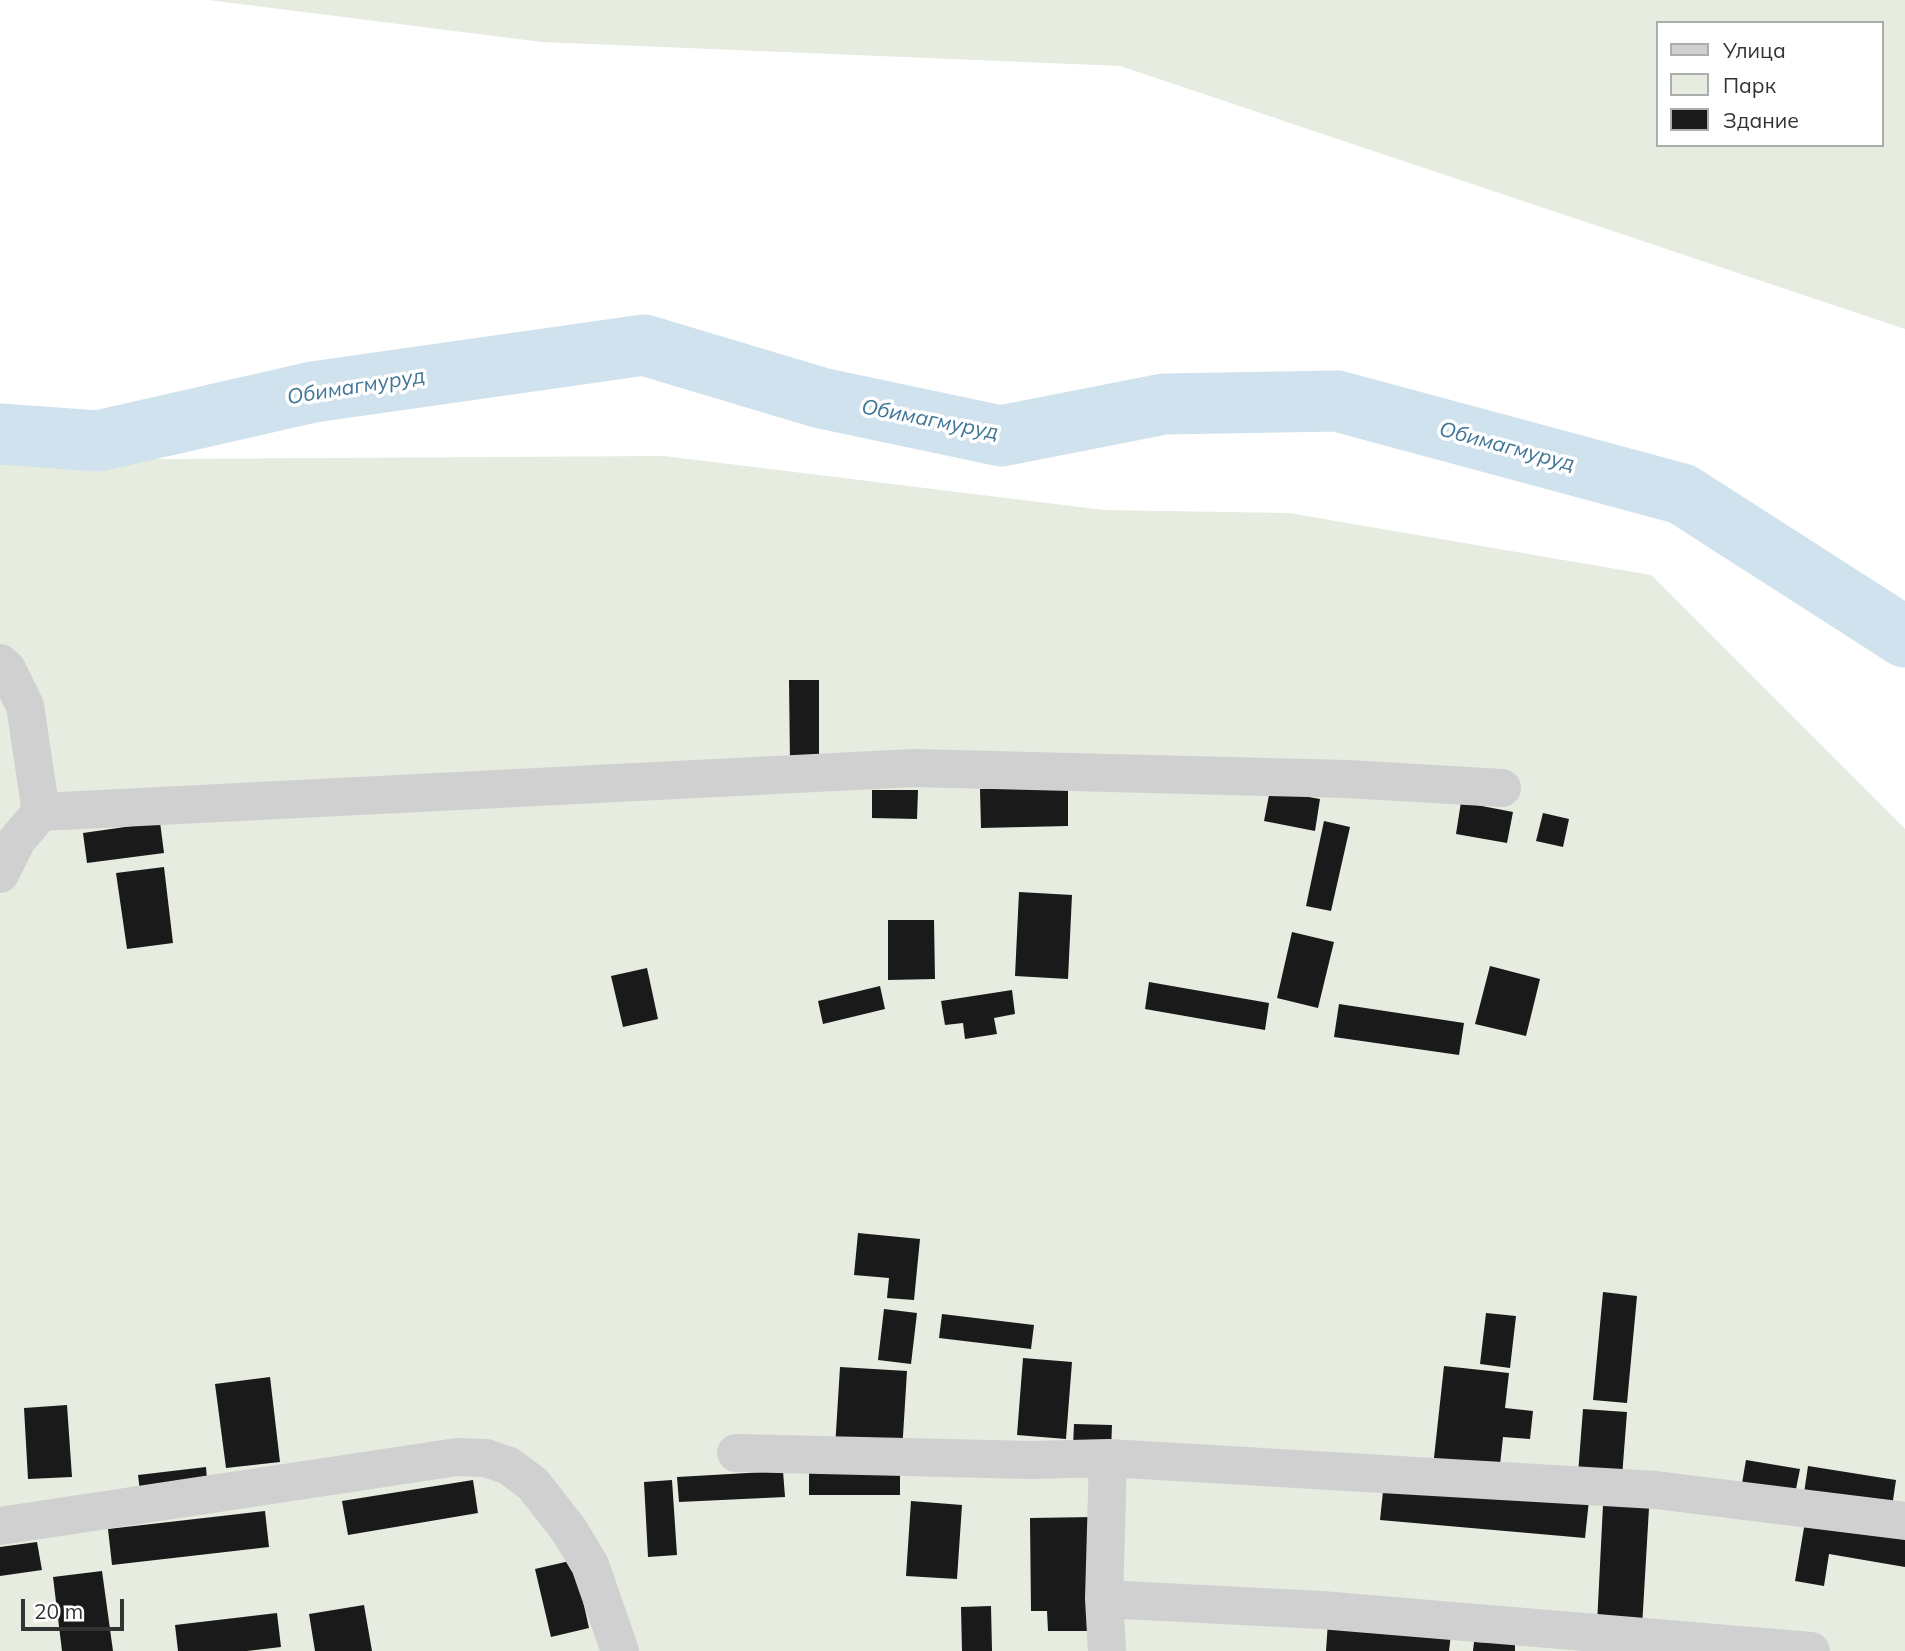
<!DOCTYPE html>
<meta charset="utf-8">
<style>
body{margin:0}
#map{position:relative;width:1905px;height:1651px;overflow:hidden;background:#fff;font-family:Mulish,sans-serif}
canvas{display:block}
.legend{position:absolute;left:1656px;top:21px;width:228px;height:126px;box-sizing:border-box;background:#fff;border:2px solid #adadad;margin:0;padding:9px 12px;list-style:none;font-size:21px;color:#333}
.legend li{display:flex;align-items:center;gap:14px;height:35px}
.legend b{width:35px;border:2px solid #adadad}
.scale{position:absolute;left:21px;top:1599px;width:103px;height:32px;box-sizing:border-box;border:4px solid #333;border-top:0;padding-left:9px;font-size:21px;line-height:24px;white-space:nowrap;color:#333;-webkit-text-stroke:5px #fff;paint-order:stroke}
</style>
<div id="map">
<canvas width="1905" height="1651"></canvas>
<ul class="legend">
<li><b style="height:9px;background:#d0d0d0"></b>Улица</li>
<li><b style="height:19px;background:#e6ecdf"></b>Парк</li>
<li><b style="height:19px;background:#1a1a1a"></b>Здание</li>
</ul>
<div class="scale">20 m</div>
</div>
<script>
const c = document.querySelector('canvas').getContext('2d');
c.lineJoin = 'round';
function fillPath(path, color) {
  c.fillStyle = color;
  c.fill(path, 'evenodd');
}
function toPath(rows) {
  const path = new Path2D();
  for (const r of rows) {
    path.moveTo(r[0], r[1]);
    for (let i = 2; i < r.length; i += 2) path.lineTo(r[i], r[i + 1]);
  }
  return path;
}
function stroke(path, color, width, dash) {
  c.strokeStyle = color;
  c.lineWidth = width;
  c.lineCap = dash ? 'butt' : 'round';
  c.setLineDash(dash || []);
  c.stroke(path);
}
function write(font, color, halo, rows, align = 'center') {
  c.font = font + ' Mulish,sans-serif';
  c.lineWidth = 7;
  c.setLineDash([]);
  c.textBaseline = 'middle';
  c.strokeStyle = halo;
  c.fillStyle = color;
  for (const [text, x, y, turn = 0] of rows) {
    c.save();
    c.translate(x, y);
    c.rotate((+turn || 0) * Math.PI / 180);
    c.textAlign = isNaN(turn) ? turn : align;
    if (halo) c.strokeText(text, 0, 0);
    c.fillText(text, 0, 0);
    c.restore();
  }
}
const green = toPath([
 [208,0,1905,0,1905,329,1120,66,542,42],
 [1658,23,1882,23,1882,145,1658,145],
 [664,456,1104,510,1289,513,1651,575,1905,829,1905,1651,0,1651,0,460]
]);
const river = toPath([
 [0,434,98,441,313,392,644,345,821,398,1001,436,1164,404,1337,401,1682,494,1905,637]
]);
const building = toPath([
 [789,680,819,680,819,763,790,763],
 [1068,788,1068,826,981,828,980,789],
 [872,790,918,790,917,819,872,818],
 [1270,790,1320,799,1315,831,1264,821],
 [1461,802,1513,812,1507,843,1456,834],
 [1543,813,1569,819,1563,847,1536,841],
 [1324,821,1350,827,1331,911,1306,906],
 [160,822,164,853,87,863,83,833],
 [164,867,173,943,127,949,116,873],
 [1019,892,1072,895,1068,979,1015,976],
 [888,920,934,920,935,979,888,980],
 [1292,932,1334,942,1318,1008,1277,998],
 [1490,966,1540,979,1526,1036,1475,1024],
 [647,968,658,1019,623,1027,611,976],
 [1149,982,1269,1003,1265,1030,1145,1009],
 [880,986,885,1009,823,1024,818,1001],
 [1012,990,1015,1014,994,1018,997,1034,965,1039,963,1023,945,1025,941,1001],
 [1339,1004,1464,1023,1459,1055,1334,1037],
 [858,1233,920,1239,914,1300,887,1298,889,1278,854,1275],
 [1603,1292,1637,1296,1627,1403,1593,1400],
 [884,1309,917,1313,911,1364,878,1360],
 [1486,1313,1516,1316,1510,1368,1480,1364],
 [942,1314,1034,1325,1031,1349,939,1338],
 [1023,1358,1072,1362,1066,1439,1017,1435],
 [1444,1366,1509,1373,1505,1408,1533,1411,1530,1439,1503,1437,1499,1474,1433,1467],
 [840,1367,907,1371,902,1452,835,1448],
 [270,1377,280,1462,226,1468,215,1384],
 [67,1405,72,1477,28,1479,24,1408],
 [1583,1409,1627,1412,1622,1477,1578,1474],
 [1074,1424,1112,1425,1111,1450,1073,1448],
 [1746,1460,1800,1469,1793,1504,1740,1495],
 [1808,1466,1896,1480,1891,1514,1803,1500],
 [206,1467,208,1492,141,1500,138,1475],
 [900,1470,900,1495,809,1495,809,1471],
 [783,1471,785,1497,679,1502,677,1477],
 [473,1480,478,1513,348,1535,342,1501],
 [672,1480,677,1555,648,1557,644,1482],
 [1384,1482,1589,1500,1585,1538,1380,1520],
 [911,1501,962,1505,957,1579,906,1576],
 [1603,1505,1649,1508,1642,1627,1597,1624],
 [265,1511,269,1547,112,1565,108,1529],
 [1806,1516,1905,1533,1905,1567,1829,1554,1824,1586,1795,1581],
 [1095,1517,1096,1631,1048,1631,1047,1611,1031,1611,1030,1518],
 [37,1542,42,1570,0,1576,0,1547],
 [574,1560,589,1628,551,1637,535,1569],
 [102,1571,113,1651,62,1651,53,1577],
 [364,1605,372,1651,315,1651,309,1614],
 [991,1606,992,1651,962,1651,961,1607],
 [277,1613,281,1647,247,1651,178,1651,175,1625],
 [1328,1622,1451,1634,1449,1651,1326,1651],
 [1474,1642,1515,1644,1515,1651,1473,1651]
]);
const minor = toPath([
 [0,663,7,669,25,706,41,812],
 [0,874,17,840,41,812,914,768,1347,779,1502,788],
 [736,1453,1032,1460,1108,1458,1656,1490,1905,1521],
 [0,1526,457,1457,486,1458,509,1466,533,1484,569,1530,590,1565,620,1651],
 [1104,1599,1108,1458],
 [1107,1651,1104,1599,1321,1610,1811,1651]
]);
const waterNames = [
 ["Обимагмуруд",356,387,-9],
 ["Обимагмуруд",930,420,11],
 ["Обимагмуруд",1507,447,15]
];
fillPath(green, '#e6ecdf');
stroke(river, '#cfe2ee', 61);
fillPath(building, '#1a1a1a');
stroke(minor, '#d0d0d0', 38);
write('italic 21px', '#3f7597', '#fff', waterNames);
</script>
